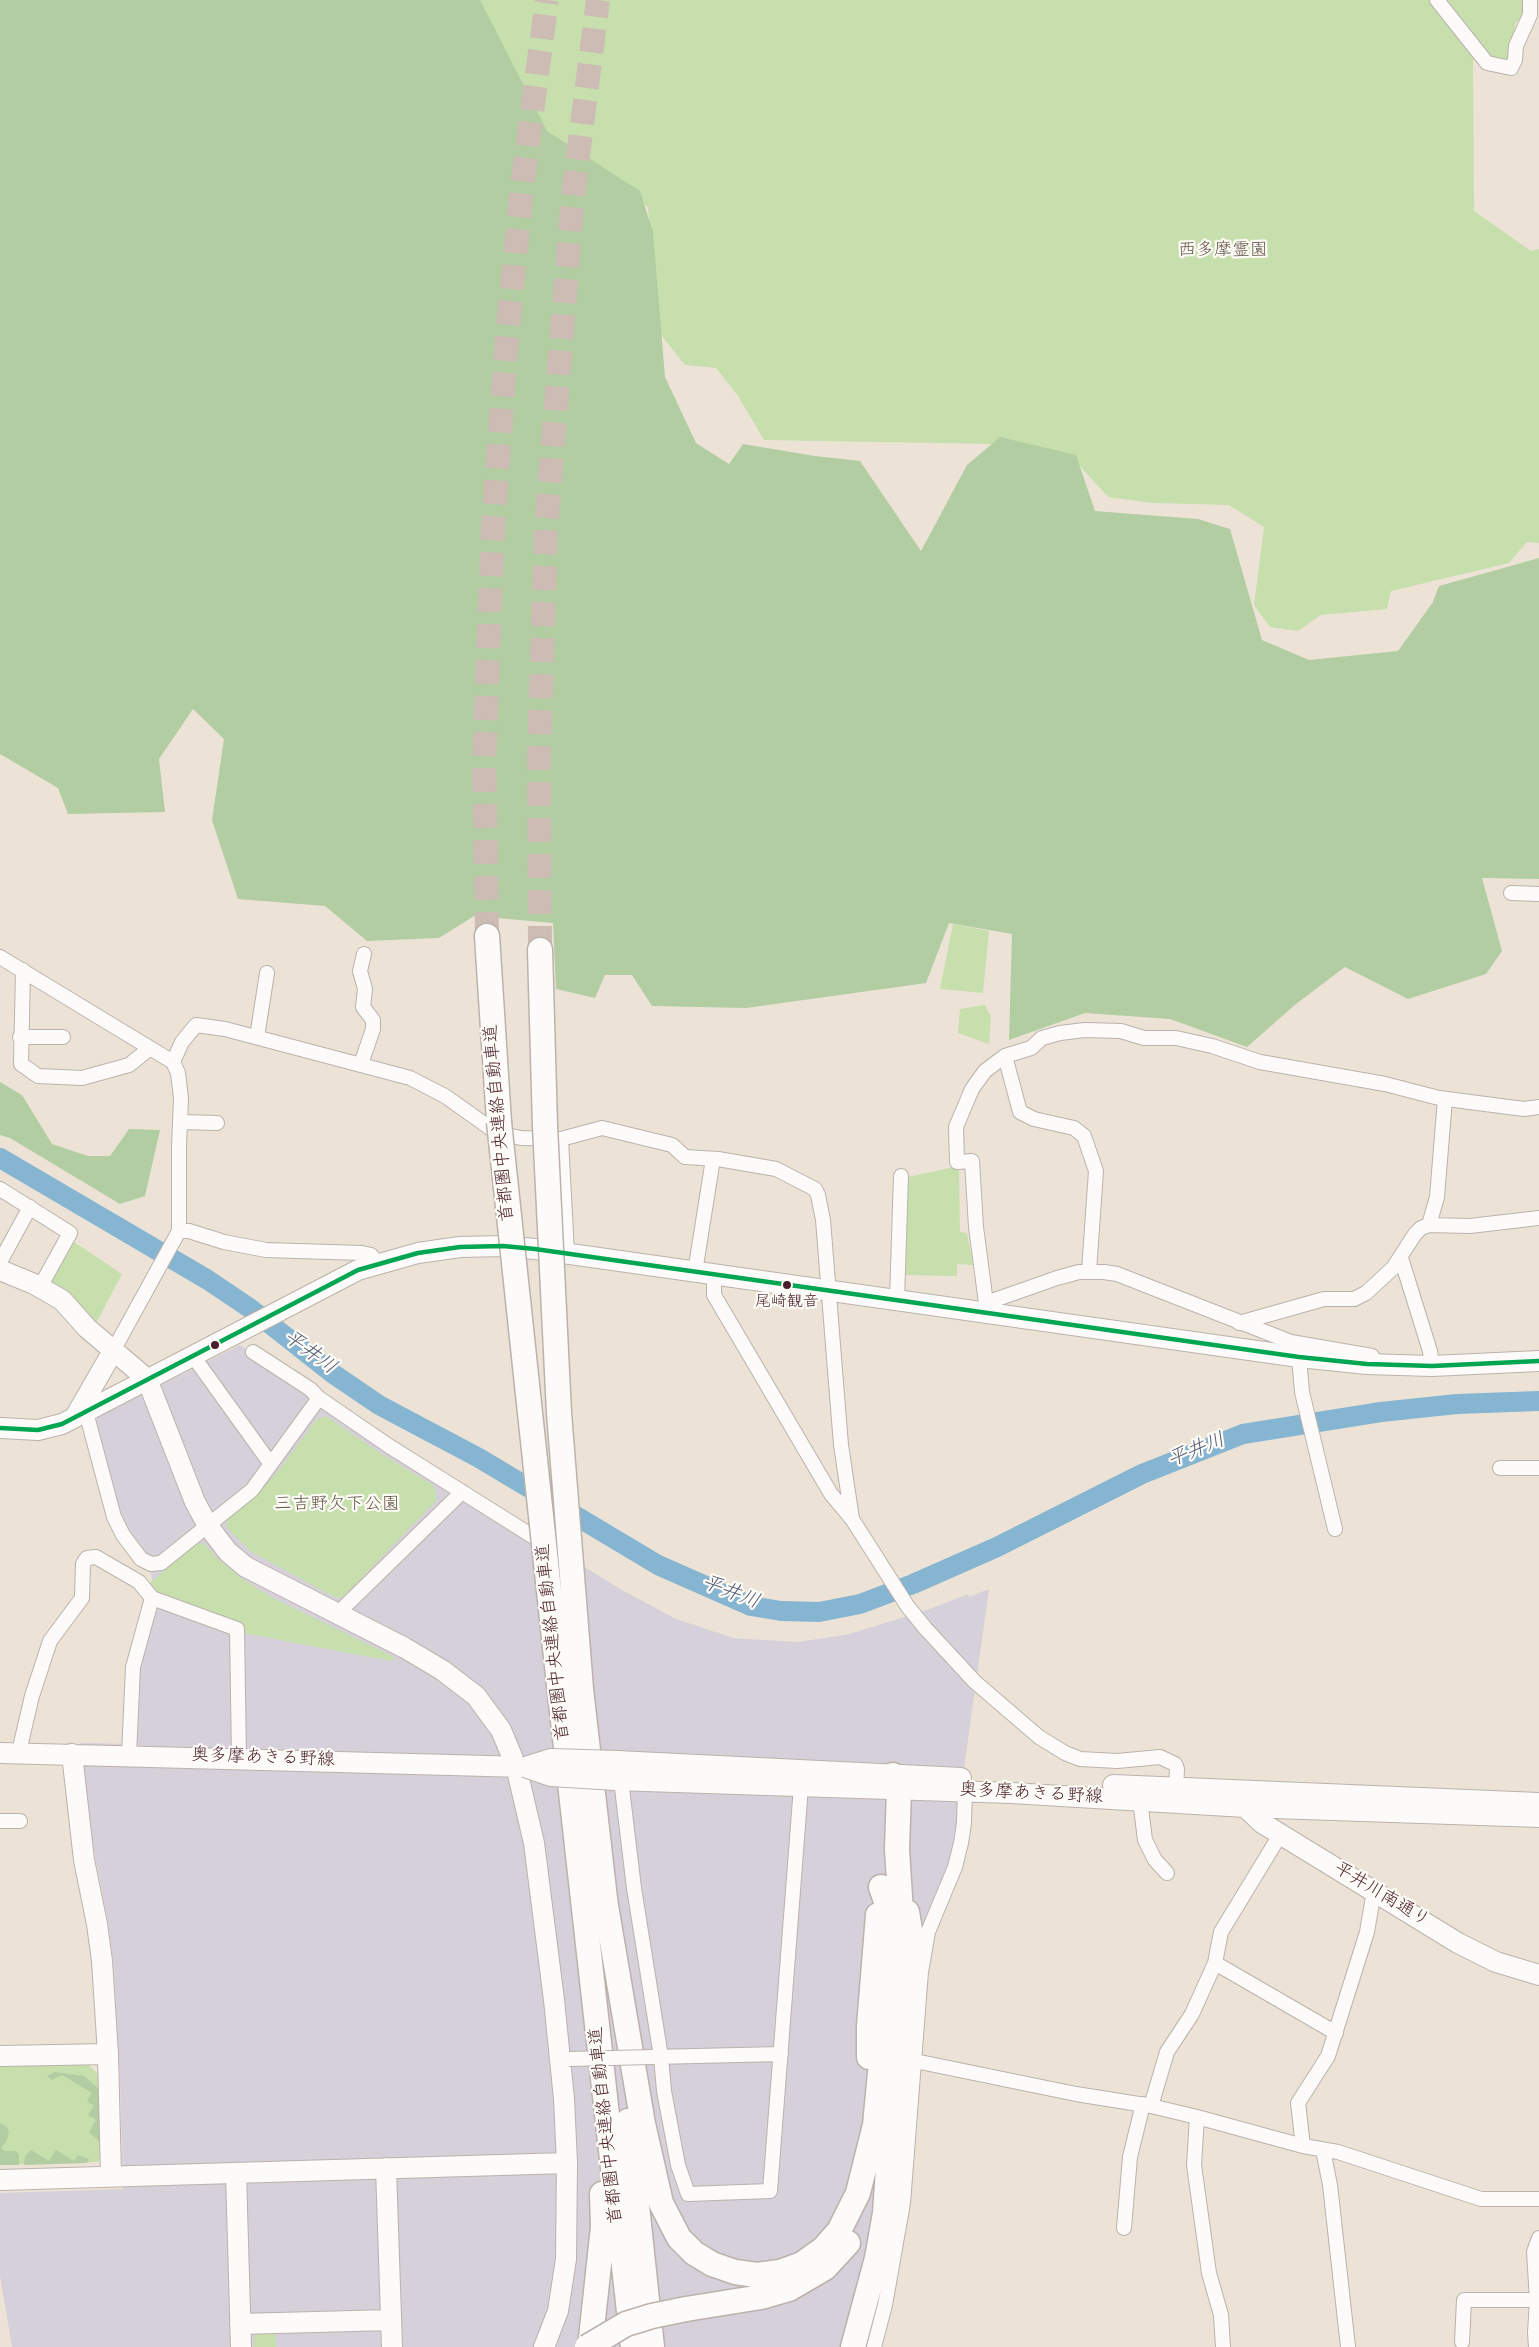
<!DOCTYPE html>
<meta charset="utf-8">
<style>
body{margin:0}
canvas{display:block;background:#ece3d6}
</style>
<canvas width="1539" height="2347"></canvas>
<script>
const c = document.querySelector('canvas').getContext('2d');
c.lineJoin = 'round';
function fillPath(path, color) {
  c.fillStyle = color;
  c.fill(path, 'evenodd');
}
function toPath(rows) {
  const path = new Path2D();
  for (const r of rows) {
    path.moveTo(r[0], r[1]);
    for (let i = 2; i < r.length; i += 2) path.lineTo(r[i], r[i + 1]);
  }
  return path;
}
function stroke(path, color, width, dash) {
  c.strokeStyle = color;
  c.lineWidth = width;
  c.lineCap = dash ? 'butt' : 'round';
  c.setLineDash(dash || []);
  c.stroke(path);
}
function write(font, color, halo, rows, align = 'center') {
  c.font = font + ' Kalam,"Klee One",sans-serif';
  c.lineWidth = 4.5;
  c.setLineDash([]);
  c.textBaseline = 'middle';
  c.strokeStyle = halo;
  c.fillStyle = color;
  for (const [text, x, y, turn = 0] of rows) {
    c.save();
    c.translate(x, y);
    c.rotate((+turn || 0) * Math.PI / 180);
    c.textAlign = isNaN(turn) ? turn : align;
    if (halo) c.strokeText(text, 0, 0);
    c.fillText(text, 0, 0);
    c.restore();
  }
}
const industrial = toPath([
 [240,1345,462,1492,622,1590,676,1619,733,1638,797,1642,846,1635,927,1610,968,1594,969,1597,989,1589,959,1804,959,1828,904,2064,869,2347,12,2347,0,2276,0,2193,123,2189,120,2079,114,1972,109,1927,91,1835,81,1743,136,1744,137,1671,154,1609,150,1558,119,1517,94,1424,98,1417]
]);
const green = toPath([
 [472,0,1526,0,1527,13,1515,24,1516,38,1513,55,1504,61,1491,57,1473,60,1474,211,1531,251,1539,249,1539,543,1527,542,1509,563,1391,591,1387,609,1321,615,1298,631,1270,627,1254,605,1264,527,1229,505,1152,503,1108,497,1079,465,994,444,764,440,738,396,716,368,685,365,661,335,648,208,623,180,537,131],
 [953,924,989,931,983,993,940,989],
 [985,1005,991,1017,989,1044,958,1033,960,1009],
 [959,1166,960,1232,967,1233,973,1265,957,1264,957,1276,904,1275,908,1177],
 [74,1242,122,1274,94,1327,47,1280,68,1243],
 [326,1416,383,1455,433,1485,436,1492,436,1501,343,1597,336,1598,250,1551,226,1527,228,1519,252,1500,279,1470,316,1420],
 [204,1543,215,1556,241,1578,273,1598,394,1657,391,1661,243,1633,172,1601,147,1585,197,1544],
 [87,2063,99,2075,102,2155,98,2162,0,2165,0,2066],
 [275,2330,276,2347,254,2347,254,2337,260,2331]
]);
const forest = toPath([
 [0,0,480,0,547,131,640,191,653,232,665,377,696,443,729,464,743,444,815,456,860,461,921,551,967,465,1000,437,1076,455,1095,511,1198,519,1230,529,1262,640,1309,660,1398,651,1433,602,1439,586,1539,558,1539,879,1482,878,1502,951,1486,974,1408,999,1345,967,1296,1004,1247,1047,1170,1019,1085,1013,1009,1040,1012,934,949,923,926,983,746,1008,652,1006,632,975,605,975,595,998,556,989,553,923,474,916,439,938,367,941,325,906,238,899,212,820,224,739,193,709,159,759,165,812,68,814,58,788,0,754],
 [0,1082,22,1095,52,1144,88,1156,110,1156,129,1129,160,1130,145,1196,120,1204,10,1138,0,1135],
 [55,2072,84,2076,100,2090,102,2139,100,2142,89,2132,96,2120,88,2115,94,2106,87,2101,92,2093,62,2075,52,2080,47,2076],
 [0,2123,7,2127,9,2133,6,2142,1,2147,4,2151,16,2151,19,2155,19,2165,0,2165],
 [31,2150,49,2161,56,2150,74,2161,78,2155,89,2159,87,2163,24,2165,25,2156]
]);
const river = toPath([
 [0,1158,208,1280,251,1309,332,1373,379,1405,479,1458,658,1565,751,1606,781,1611,819,1612,860,1604,913,1584,997,1547,1142,1474,1243,1434,1381,1412,1457,1404,1539,1401]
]);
const highwayTunnel = toPath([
 [487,936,484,762,493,526,507,337,522,187,547,0],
 [540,950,539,755,546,528,573,195,598,0]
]);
const street = toPath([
 [1437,0,1487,63,1511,68,1515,60,1516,46,1530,15,1530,0],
 [1511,893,1539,894],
 [0,957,173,1062,178,1073,181,1098,179,1146,179,1231,113,1351],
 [23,970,21,1064,38,1076,82,1078,129,1065,149,1049],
 [20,1037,63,1037],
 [257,1037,267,973],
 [1005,1056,1020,1112,1034,1119,1074,1128,1084,1136,1096,1171,1089,1271],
 [173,1062,182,1042,196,1025,225,1029,410,1078,445,1096,497,1133,521,1138,561,1139,602,1128,672,1145,685,1157,718,1159,776,1169,815,1189,818,1195,823,1220,841,1445,852,1519],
 [361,1064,373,1029,373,1020,363,1007,365,989,360,971,364,954],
 [180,1122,217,1123],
 [561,1139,567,1253],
 [0,1189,70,1233,40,1287],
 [1429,1225,1437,1197,1445,1099],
 [179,1231,189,1231,224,1242,266,1250,362,1253,371,1255,378,1263],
 [1401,1258,1430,1351,1432,1366,1423,1364],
 [0,1262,30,1207],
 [695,1272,713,1159],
 [714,1275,714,1295,831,1494,852,1519,908,1607,926,1629,975,1682,1039,1737,1065,1753,1080,1759,1117,1761,1160,1757,1175,1764,1177,1769,1176,1788],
 [897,1300,901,1176],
 [986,1303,976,1227,972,1161,957,1162,956,1127,972,1089,985,1071,1005,1056,1031,1048,1042,1038,1060,1033,1085,1030,1121,1031,1144,1038,1176,1038,1212,1046,1260,1062,1385,1084,1439,1098,1524,1109,1539,1107],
 [984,1311,986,1303,1057,1278,1079,1272,1104,1272,1117,1274,1291,1342,1372,1356],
 [1239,1323,1324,1299,1354,1299,1366,1293,1393,1268,1415,1234,1421,1228,1429,1225,1470,1226,1539,1218],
 [253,1352,310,1389,319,1398,389,1446,537,1539],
 [193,1356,270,1463],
 [1299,1357,1302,1392,1335,1529],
 [86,1412,114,1517,123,1535,141,1559,151,1564,161,1563,252,1490,319,1398],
 [1500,1468,1539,1468],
 [337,1614,462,1492],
 [22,1753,21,1743,32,1696,50,1641,82,1598,83,1564,87,1558,96,1557,139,1582,152,1598,237,1629,239,1759],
 [129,1755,133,1667,152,1598],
 [621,1780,634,1888,661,2057,664,2091,678,2165,688,2194,770,2191,801,1786],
 [1140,1800,1145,1840,1155,1860,1167,1873],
 [0,1821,20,1821],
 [1215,1963,1336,2033],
 [654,2057,781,2054],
 [915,2061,1076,2094,1151,2106,1197,2117,1303,2146,1338,2152,1481,2199,1539,2199],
 [1151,2106,1167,2052,1192,2014,1215,1963,1221,1932,1280,1835],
 [1197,2117,1194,2165,1209,2273,1221,2315,1223,2347],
 [1303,2146,1298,2103,1328,2056,1367,1932,1374,1891],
 [1323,2150,1330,2185,1348,2347],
 [1124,2228,1130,2157,1143,2104],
 [1462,2342,1464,2300,1537,2300],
 [874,2347,885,2305,903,2203,921,1972,928,1932,955,1867,961,1843,964,1823,965,1792],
 [1536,2347,1535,2333,1537,2300,1534,2252,1539,2238]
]);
const secondary = toPath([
 [0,1270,34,1284,62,1300,87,1328,147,1379,195,1502,208,1526,228,1552,246,1567,405,1648,442,1670,476,1696,501,1730,516,1766,534,1843,554,2000,564,2099,567,2163,566,2259,558,2311,544,2347],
 [75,1417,113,1351],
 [0,1428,38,1430,62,1424,358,1270,418,1253,460,1247,503,1246,535,1249,1299,1357,1367,1364,1432,1366,1539,1361],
 [0,1753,525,1767],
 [72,1754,84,1860,97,1924,102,1961,108,2054,111,2176],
 [617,1761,961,1778],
 [615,1780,1011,1793,1245,1807,1539,1817],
 [1113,1785,1539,1803],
 [1246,1800,1245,1807,1262,1823,1458,1943,1496,1962,1539,1975],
 [0,2056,108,2054],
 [386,2168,392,2347],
 [236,2173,241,2347],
 [0,2180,567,2163],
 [240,2324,391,2320]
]);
const highway = toPath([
 [487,936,499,1122],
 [540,950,545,1126],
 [559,1685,633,2347],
 [581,1689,606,1907],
 [893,1775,899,1790,897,1849,902,1929],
 [604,1894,643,2124,661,2203,679,2238,694,2253,712,2264,735,2272,757,2275,780,2272,802,2264,823,2249,839,2231,858,2193,875,2125,892,1948,890,1913,881,1887],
 [869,2057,869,2026,878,1915],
 [894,2110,904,2032,911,1936,907,1912],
 [628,2121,652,2347],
 [686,2309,761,2297,789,2289,825,2268,848,2243],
 [590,2347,603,2227,602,2194],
 [853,2347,877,2258,885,2213,893,2095]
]);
const streetBridge = toPath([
 [569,2059,653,2057]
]);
const secondaryBridge = toPath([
 [525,1767,551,1759,617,1761],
 [525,1767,551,1776,615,1780]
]);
const highwayBridge = toPath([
 [499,1122,559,1685],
 [545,1126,559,1413,581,1689],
 [587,2347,626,2324,652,2316,686,2309]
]);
const bus1 = toPath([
 [0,1428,38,1430,62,1424,358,1270,418,1253,460,1247,503,1246,535,1249,1299,1357,1367,1364,1432,1366,1539,1361]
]);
const markers = [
 [787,1285,5,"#4a1f2b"],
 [215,1345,5,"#4a1f2b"]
];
const busNames = [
 ["尾崎観音",787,1303]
];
const parkNames = [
 ["西多摩霊園",1223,252],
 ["三吉野欠下公園",337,1506]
];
const streetNames = [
 ["首都圏中央連絡自動車道",501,1123,-95],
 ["首都圏中央連絡自動車道",555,1642,-96],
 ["奥多摩あきる野線",263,1759,2],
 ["奥多摩あきる野線",1031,1795,3],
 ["平井川南通り",1381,1896,31],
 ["首都圏中央連絡自動車道",608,2125,-96]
];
const waterNames = [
 ["平井川",309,1354,36],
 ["平井川",1197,1452,-22],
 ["平井川",730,1594,21]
];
fillPath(industrial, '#d5d0d9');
fillPath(green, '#c6dfad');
fillPath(forest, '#b3cda2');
stroke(river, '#86b5d2', 20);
stroke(highwayTunnel, '#ccbcb4', 24, [24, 12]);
stroke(street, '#bcb2ab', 16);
stroke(secondary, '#bcb2ab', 22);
stroke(highway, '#bcb2ab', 27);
stroke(street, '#fcfbf9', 14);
stroke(secondary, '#fcfbf9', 20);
stroke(highway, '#fcfbf9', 24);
stroke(streetBridge, '#bcb2ab', 16, []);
stroke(secondaryBridge, '#bcb2ab', 22, []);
stroke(highwayBridge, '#bcb2ab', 27, []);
stroke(streetBridge, '#fcfbf9', 14);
stroke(secondaryBridge, '#fcfbf9', 20);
stroke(highwayBridge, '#fcfbf9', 24);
stroke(bus1, '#00a651', 4.5);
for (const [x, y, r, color] of markers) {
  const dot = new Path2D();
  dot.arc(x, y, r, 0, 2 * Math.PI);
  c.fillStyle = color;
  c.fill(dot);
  stroke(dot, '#fdfcf7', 2);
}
write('16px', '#4a1f2b', '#fdfcf7', busNames);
write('18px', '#665748', '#fdfcf7', parkNames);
write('18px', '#4a1f2b', '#fdfcf7', streetNames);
write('italic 20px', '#515a75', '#fdfcf7', waterNames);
</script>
